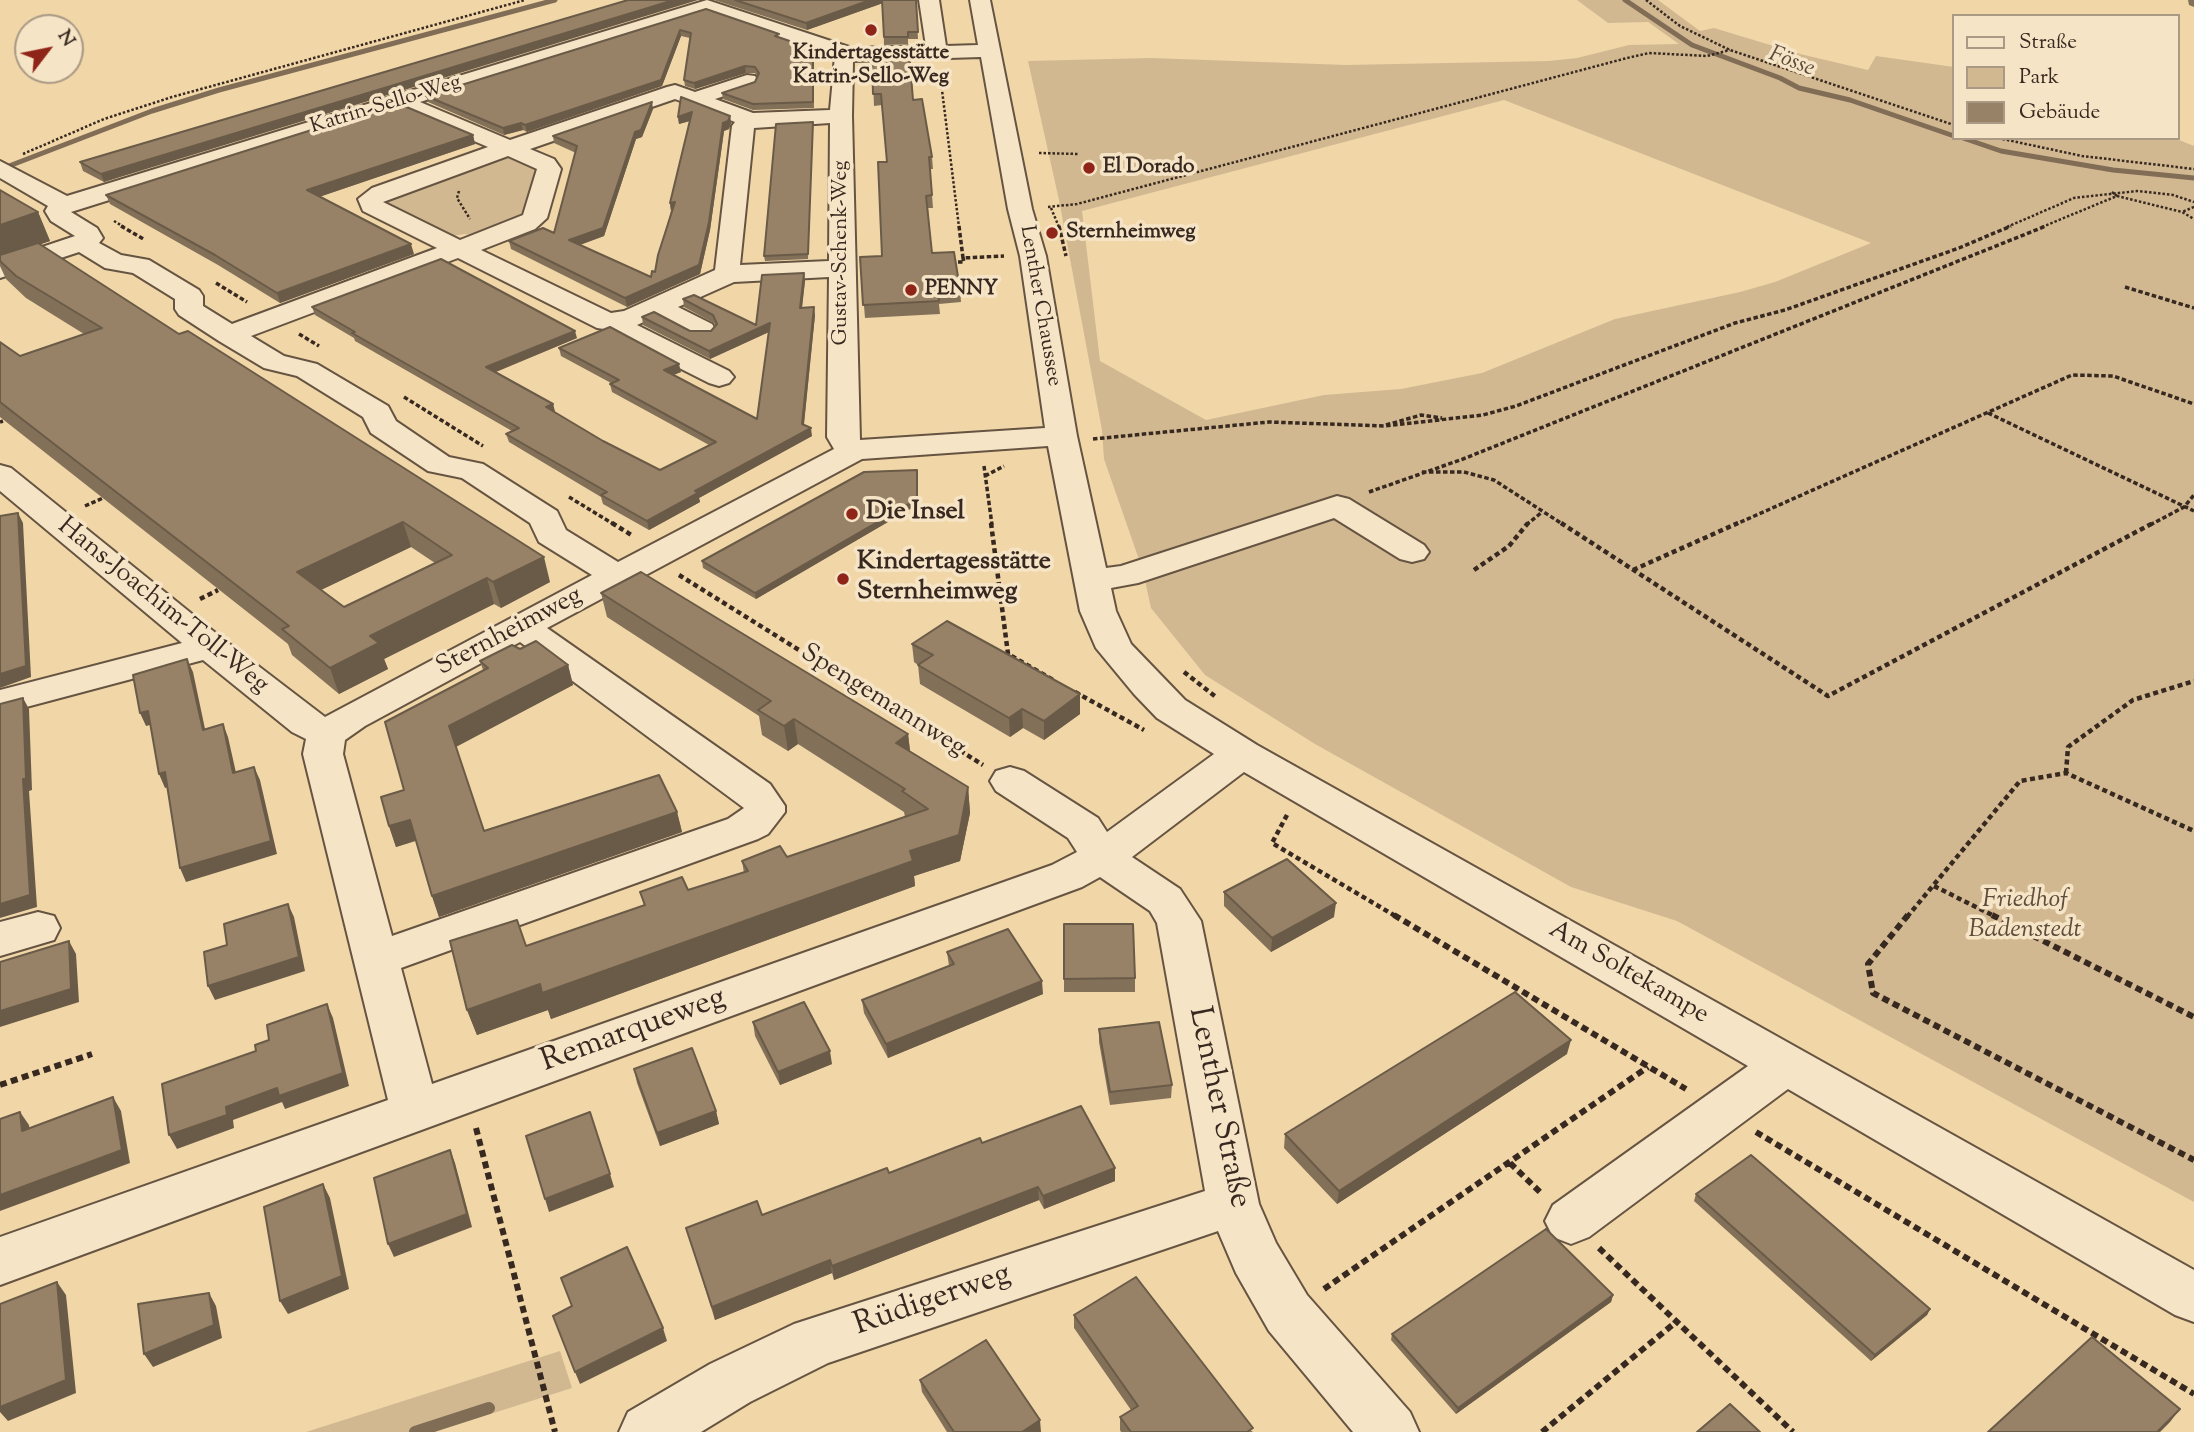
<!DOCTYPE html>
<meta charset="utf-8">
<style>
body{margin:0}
#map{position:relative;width:2194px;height:1432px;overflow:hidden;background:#f1d6a8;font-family:"Sorts Mill Goudy",serif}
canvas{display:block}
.legend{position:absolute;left:1952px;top:14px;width:228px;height:126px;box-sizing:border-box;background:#f6e4c6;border:2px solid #aa9984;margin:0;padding:9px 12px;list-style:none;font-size:21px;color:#372820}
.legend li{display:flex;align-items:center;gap:14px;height:35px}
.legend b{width:35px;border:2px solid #aa9984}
.north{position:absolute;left:14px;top:14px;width:70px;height:70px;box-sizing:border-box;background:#f6e4c6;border:2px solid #aa9984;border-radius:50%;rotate:58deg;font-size:19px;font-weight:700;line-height:28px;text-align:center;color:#372820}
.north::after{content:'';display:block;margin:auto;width:24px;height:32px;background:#8f2418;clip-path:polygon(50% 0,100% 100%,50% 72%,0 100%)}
</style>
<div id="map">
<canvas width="2194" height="1432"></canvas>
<ul class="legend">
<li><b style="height:9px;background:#f6e4c6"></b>Straße</li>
<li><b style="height:19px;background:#d1b891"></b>Park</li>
<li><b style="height:19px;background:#988267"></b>Gebäude</li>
</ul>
<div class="north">N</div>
</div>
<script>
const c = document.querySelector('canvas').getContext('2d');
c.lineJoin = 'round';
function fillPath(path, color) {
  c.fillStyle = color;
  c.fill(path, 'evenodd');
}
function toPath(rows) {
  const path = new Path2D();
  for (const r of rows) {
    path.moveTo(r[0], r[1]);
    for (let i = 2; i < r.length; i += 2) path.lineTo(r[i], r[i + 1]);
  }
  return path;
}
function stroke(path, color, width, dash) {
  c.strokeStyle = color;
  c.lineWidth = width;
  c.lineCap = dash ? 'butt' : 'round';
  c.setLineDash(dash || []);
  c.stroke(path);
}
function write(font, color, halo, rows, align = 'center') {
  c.font = font + ' "Sorts Mill Goudy",serif';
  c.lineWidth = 7;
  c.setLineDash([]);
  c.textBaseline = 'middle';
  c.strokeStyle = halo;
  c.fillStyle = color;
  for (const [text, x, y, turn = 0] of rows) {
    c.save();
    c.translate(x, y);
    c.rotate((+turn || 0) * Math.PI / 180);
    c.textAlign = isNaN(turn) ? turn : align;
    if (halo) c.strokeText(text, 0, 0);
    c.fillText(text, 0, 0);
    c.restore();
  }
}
const green = toPath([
 [1577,0,1658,0,1700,31,1714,28,1800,54,1868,70,1876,56,1954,67,1954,138,2174,138,2194,146,2194,1202,1677,921,1571,887,1315,744,1205,675,1151,608,1143,571,1104,459,1102,430,1059,200,1028,61,1151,58,1346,65,1549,61,1577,58,1629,45,1679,44,1648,22,1608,23],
 [1504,100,1871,243,1775,282,1740,292,1615,319,1482,373,1401,389,1324,395,1206,420,1100,361,1082,211],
 [509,158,538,171,520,222,479,237,465,234,445,237,379,205,380,198,491,159],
 [560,1351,572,1388,434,1432,306,1432]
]);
const streamFar1 = toPath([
 [1625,0,1692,45,1780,78,1799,88,1850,100,1954,136],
 [1963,138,2001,151,2113,170,2194,178],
 [9,166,152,111,219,90,555,0]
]);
const stream = toPath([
 [415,1432,489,1408]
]);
const pathFar3 = toPath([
 [1646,0,1680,26,1730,50,1954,125],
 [940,74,959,227],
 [1998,138,2082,156,2194,169],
 [1039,153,1079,154],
 [23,154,104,119,172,97,525,0],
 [459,191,457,198,470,219],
 [2117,196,2182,212],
 [1048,207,1077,204,1627,58,1649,53,1707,56,1730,50],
 [2194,207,2182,212,2194,219],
 [1051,208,1059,227],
 [114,221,124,227],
 [2007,227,2074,198,2137,191,2173,195,2194,202],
 [2042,227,2117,196,2112,192]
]);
const pathFar2 = toPath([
 [121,226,145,240],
 [959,226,963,258,1004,256],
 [1059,226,1066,256],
 [951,262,964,262,963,258],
 [216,283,247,302],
 [2125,287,2194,308],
 [299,334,319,346],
 [404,397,483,446],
 [1988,413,2194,511],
 [0,422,3,421],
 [1386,425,1421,415,1442,418],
 [1093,439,1269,422,1385,426,1483,415,1516,406,1735,323,1785,310,1959,248,2011,226],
 [984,466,992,525],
 [1422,472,1464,472,1494,480,1564,525],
 [985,476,1004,466],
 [1369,492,1463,459,2046,226],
 [569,497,615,525],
 [85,506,103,498],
 [1526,525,1541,513],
 [1734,525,2072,375,2113,376,2194,404],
 [2150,525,2184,507,2194,495]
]);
const pathFar1 = toPath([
 [612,523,633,536],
 [991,523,1008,654,1055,681],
 [1561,523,1828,696,2153,523],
 [1474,570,1509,546,1528,523],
 [1633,570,1738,523],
 [679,575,983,765],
 [200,599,218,590],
 [1184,672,1216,697],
 [1075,692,1144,730],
 [2066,773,2068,747,2133,700,2194,681],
 [1287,815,1272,843,1397,917],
 [1934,886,1996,917],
 [1907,917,2020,781,2066,773,2194,831]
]);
const path = toPath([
 [1394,915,1686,1089],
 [1908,915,1868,964,1873,993,2194,1160],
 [1992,915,2194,1017],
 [0,1085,92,1054],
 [476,1128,555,1432],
 [1756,1132,2194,1394],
 [1510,1163,1542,1194],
 [1599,1248,1793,1432],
 [1324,1289,1648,1067],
 [1542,1432,1676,1322]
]);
const minor = toPath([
 [707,0,852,48,926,46,919,0,939,0,946,46,978,45,970,0,990,0,1032,209,1046,256,1077,436,1106,568,1121,566,1337,496,1349,499,1424,545,1429,552,1424,559,1412,562,1400,559,1334,518,1138,583,1111,588,1116,611,1131,644,1185,700,1257,745,2194,1270,2194,1322,2175,1315,1788,1089,1589,1237,1571,1244,1553,1237,1545,1221,1553,1205,1748,1066,1244,772,1132,857,1180,889,1201,921,1259,1204,1276,1243,1307,1295,1410,1412,1419,1432,1353,1432,1269,1331,1236,1273,1218,1231,828,1363,750,1402,701,1432,619,1432,628,1412,710,1364,794,1324,1205,1191,1157,923,1150,911,1100,877,1082,887,0,1285,0,1237,388,1100,303,754,306,739,292,732,203,660,0,714,0,690,182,643,0,491,0,465,11,468,223,639,325,717,592,575,539,542,530,523,462,478,428,471,371,433,363,417,297,376,264,368,219,341,179,315,175,309,175,299,133,273,105,268,79,252,0,278,0,261,75,236,51,221,45,211,48,206,0,178,0,161,67,196,707,0],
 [707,12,835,56,830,110,753,113,715,99,755,86,758,81,755,76,747,75,695,92,675,85,667,87,510,140,420,102,707,12],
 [981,57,1008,209,1020,256,1045,428,860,440,852,116,853,61,981,57],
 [675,99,735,122,732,126,715,270,624,311,611,313,481,250,535,229,547,218,561,169,554,159,530,149,675,99],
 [399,109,488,147,372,188,358,199,363,211,437,248,232,324,203,306,203,296,199,290,149,260,121,255,99,243,103,238,97,228,71,212,399,109],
 [830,123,829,261,740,265,754,128,830,123],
 [508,156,537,169,523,215,460,240,383,202,508,156],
 [458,258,597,328,611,330,616,336,709,383,719,386,729,383,734,377,729,371,637,325,655,317,692,336,702,338,712,336,716,330,712,324,678,307,734,282,829,277,827,437,834,449,618,562,566,530,557,511,483,464,449,457,396,421,388,406,317,364,284,356,251,336,458,258],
 [1048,446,1080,611,1096,648,1134,694,1157,718,1214,754,1107,832,1098,818,1024,771,1010,767,996,771,990,781,996,791,1068,838,1077,852,1052,865,432,1084,401,968,758,839,768,834,785,812,785,806,770,784,547,628,862,459,1048,446],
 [520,642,744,808,728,819,392,936,343,754,345,740,365,726,520,642],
 [38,912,54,916,60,928,54,940,0,956,0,922,38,912]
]);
const wall = toPath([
 [628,0,104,182,83,171,80,162],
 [714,0,916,0,918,39,908,39,908,44,884,45,883,3,807,30],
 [2188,0,2194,0,2194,7,2189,5],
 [706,9,780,38,813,55,814,108,753,110,723,99,722,93,755,82,758,77,755,73,746,73,695,89,685,86,684,80,690,38,681,36,662,86,527,132,523,130,504,135,428,102,426,96],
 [872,55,913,100,932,157,933,169,930,169,933,208,928,208,932,253,960,289,961,302,939,304,940,314,865,318,860,257,882,256,887,162,882,105,874,106],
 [653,109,642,137,636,139,604,236,580,245,651,277,655,272,671,211,670,203,690,121,679,124,678,117,730,116,731,123,729,129,724,131,710,230,700,274,627,307,511,249,509,241,554,233,576,153,554,143,553,136],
 [813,122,808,259,765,261,764,256],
 [473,135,475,144,319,197,414,254,280,303,218,265,110,204,106,195],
 [0,190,38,212,50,241,40,244,550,582,501,608,494,604,384,659,388,669,339,694,292,655,288,644,0,417,0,342,20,356,84,334,26,298,6,279,0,266],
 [411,547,435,563,344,607,321,590],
 [804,273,805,281,802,308,815,315,804,425,812,436,699,498,700,502,649,530,603,504,601,497,509,442,506,434,512,431,355,341,354,338,315,315,312,307,577,338,496,372,553,404,555,412,603,441,660,470,709,445,612,392,610,384,611,383,561,356,559,348,681,372,673,375,757,419,769,332,710,359,643,325,642,317,690,331,711,331,715,325,714,323,684,307,683,299,756,325],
 [917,470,917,505,756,599,703,568,702,561],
 [601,593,908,734,910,751,968,787,970,813,960,861,914,876,915,886,551,1019,548,1010,477,1035,467,1010,526,946,644,906,640,892,688,890,744,873,742,861,787,857,905,817,904,812,798,744,788,751,762,735,759,716,607,617],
 [912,644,1080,694,1080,714,1044,740,1023,728,1010,737,920,684,918,665,914,662],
 [520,649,568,665,573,685,456,746,484,831,677,812,682,832,439,917,432,896,416,841,396,847,389,826,404,790,483,670,480,661],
 [1224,892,1334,917,1271,952,1224,906],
 [1064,924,1135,978,1135,992,1064,992],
 [947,952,1043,994,888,1058,864,1013,862,1000,949,966],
 [753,1022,832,1064,780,1085,755,1036],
 [1099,1029,1172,1085,1171,1098,1110,1105,1099,1042],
 [1567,1054,1337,1204,1284,1148,1285,1134],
 [634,1069,716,1111,719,1124,660,1146,637,1083],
 [982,1143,1115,1168,1115,1181,1044,1209,1039,1200,834,1280,832,1273,715,1320,686,1228,762,1215],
 [1696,1194,1930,1309,1927,1315,1871,1361,1694,1201],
 [1613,1295,1611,1302,1456,1414,1391,1340,1392,1334],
 [1074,1315,1253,1432,1121,1432,1120,1430,1120,1417,1131,1410,1074,1328],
 [920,1380,1041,1432,947,1432,922,1392]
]);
const shadedWall = toPath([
 [674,0,698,0,104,182,101,174],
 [870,0,883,0,883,3,807,30,806,23],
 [680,30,681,36,662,86,527,132,525,125],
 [745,66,746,73,695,89,694,83],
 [652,102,653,109,642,137,636,139,604,236,571,248,569,240],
 [692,112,693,120,679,124,678,117],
 [730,116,731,123,729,129,724,131,710,230,700,274,627,307,625,298,699,265,723,123],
 [521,123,523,130,504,135,503,128],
 [473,135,475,144,310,200,307,190],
 [675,202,671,211,670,203],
 [38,212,50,241,0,259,0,225],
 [411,244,414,254,280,303,277,293],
 [804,273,805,281,801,315,800,308],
 [814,307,815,315,803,432,811,428,812,436,699,498,700,502,649,530,647,521,802,424],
 [770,323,771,331,710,359,709,351],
 [575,331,577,338,488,375,486,367],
 [679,364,681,372,666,378,664,370],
 [553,404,555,412,546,407],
 [917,470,917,505,756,599,755,593],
 [18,513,23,523,31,677,0,688,0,674],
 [403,522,411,547,306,597,297,572],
 [544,557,550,582,501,608,493,582],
 [487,578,494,604,384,659,388,669,339,694,330,668,370,636],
 [187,659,193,672,208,743,203,730],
 [568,665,573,685,456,747,449,726],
 [1080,694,1080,714,1044,740,1044,721],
 [23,698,29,709,32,790,29,791,37,907,0,918,0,904,23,779],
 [1022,709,1023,728,1010,737,1009,718],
 [148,711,154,724,146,726,140,713],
 [794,719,798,744,788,751,784,726],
 [223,724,228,737,239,786,233,773],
 [908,734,911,759,896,743],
 [254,767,260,780,277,854,186,882,180,868],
 [165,772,172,786,165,788,159,774],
 [968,787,970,813,960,861,914,876,915,886,551,1019,548,1010,477,1035,467,1010,910,851],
 [677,812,682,832,439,917,432,896],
 [410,820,417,840,396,847,389,826],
 [1336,903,1334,917,1271,952,1272,938],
 [288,904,294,917,305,971,215,1000,208,986],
 [69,941,76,954,79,1002,0,1027,0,1011],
 [1042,981,1043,994,888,1058,886,1044],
 [327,1004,333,1018,349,1086,285,1109,282,1102,233,1120,234,1128,177,1149,169,1135,226,1107],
 [1571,1040,1567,1054,1337,1204,1339,1191],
 [830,1051,832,1064,780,1085,778,1072],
 [113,1097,121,1111,130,1163,0,1211,0,1195],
 [716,1111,719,1124,660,1146,657,1133],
 [20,1112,29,1125,31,1145,22,1131],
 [450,1150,455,1163,472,1227,394,1257,388,1244],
 [1115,1168,1115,1181,1044,1209,1043,1196],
 [610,1174,614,1187,549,1212,545,1199],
 [323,1184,330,1198,349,1289,288,1314,280,1301],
 [1038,1187,1039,1200,834,1280,832,1266],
 [830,1260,832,1273,715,1320,712,1307],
 [57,1282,66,1295,76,1393,8,1421,0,1412,0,1407],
 [209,1293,216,1306,222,1338,153,1367,144,1354],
 [1613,1295,1611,1302,1456,1414,1458,1408],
 [1930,1309,1927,1315,1871,1361,1875,1355],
 [663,1328,667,1341,580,1384,575,1372],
 [2180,1409,2170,1422,2160,1432,2157,1432],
 [1040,1420,1041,1432,1022,1432]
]);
const building = toPath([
 [628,0,674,0,101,174,80,162,628,0],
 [735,0,870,0,806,23,735,0],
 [882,0,916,0,918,32,908,32,908,37,884,37,882,0],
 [706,9,779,34,775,36,813,49,813,102,753,104,722,93,755,82,759,73,755,67,745,66,694,83,684,80,691,33,680,30,661,80,525,125,521,123,503,128,426,96,706,9],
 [884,51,909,51,913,100,922,99,932,157,929,157,932,195,926,196,932,253,954,252,960,289,937,290,939,301,863,305,860,257,882,256,878,162,887,162,881,94,873,94,872,55,884,54,884,51],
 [681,97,730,116,728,121,723,123,709,222,699,265,625,298,509,241,543,228,554,233,577,146,553,136,652,102,641,130,635,132,603,228,569,240,651,277,652,271,655,272,658,255,675,202,670,203,692,112,678,117,681,97],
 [397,103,473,135,307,190,411,244,277,293,215,255,106,195,397,103],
 [813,122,808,254,764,256,776,124,813,122],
 [0,190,38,212,0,225,0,190],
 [38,243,179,334,188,331,544,557,493,582,487,578,370,636,379,643,330,668,282,629,289,626,0,402,0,342,20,356,102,328,16,276,0,261,0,255,38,243],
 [403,522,452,555,344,607,297,572,403,522],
 [441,259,575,331,486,367,553,404,546,407,603,441,660,470,716,442,610,384,619,380,559,348,610,327,679,364,664,370,757,419,770,323,709,351,642,317,654,312,690,331,711,331,717,324,713,315,683,299,694,295,756,325,762,275,804,273,800,308,814,307,802,424,811,428,695,491,698,493,647,521,601,495,607,492,506,434,519,428,352,333,355,332,312,307,441,259],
 [917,470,917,499,755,593,702,561,864,472,917,470],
 [18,513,26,666,0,674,0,516,18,513],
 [641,572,908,734,896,743,968,787,959,835,910,851,913,861,542,993,540,984,467,1010,450,941,517,920,526,946,645,905,640,892,682,877,688,890,748,871,742,861,780,846,787,857,928,809,902,791,905,789,794,719,784,726,758,710,771,701,601,593,641,572],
 [947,621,1080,694,1044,721,1022,709,1009,718,918,665,933,655,912,644,947,621],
 [536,641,568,665,449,726,484,831,659,775,677,812,432,896,410,820,389,826,381,797,404,790,385,722,488,668,480,661,512,645,520,649,536,641],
 [187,659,203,730,223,724,233,773,254,767,271,841,180,868,165,772,159,774,148,711,140,713,133,675,187,659],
 [23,698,26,779,23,779,30,895,0,904,0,704,23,698],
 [1287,859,1336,903,1272,938,1224,892,1287,859],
 [288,904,299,957,208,986,204,952,227,945,224,924,288,904],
 [1064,924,1133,924,1135,978,1064,979,1064,924],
 [1008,929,1042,981,886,1044,862,1000,954,964,947,952,1008,929],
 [69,941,71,989,0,1011,0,962,69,941],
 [1515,992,1571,1040,1339,1191,1285,1134,1515,992],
 [804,1002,830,1051,778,1072,753,1022,804,1002],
 [327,1004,343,1073,279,1096,277,1088,226,1107,227,1115,169,1135,162,1084,256,1051,255,1045,269,1040,267,1025,327,1004],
 [1159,1022,1172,1085,1110,1092,1099,1029,1159,1022],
 [692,1048,716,1111,657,1133,634,1069,692,1048],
 [113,1097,122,1150,0,1195,0,1119,20,1112,22,1131,113,1097],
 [1081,1106,1115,1168,1043,1196,1038,1187,832,1266,830,1260,712,1307,686,1228,757,1201,762,1215,887,1168,889,1173,980,1138,982,1143,1081,1106],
 [590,1112,610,1174,545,1199,526,1136,590,1112],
 [450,1150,467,1214,388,1244,374,1178,450,1150],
 [1751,1155,1930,1309,1875,1355,1696,1194,1751,1155],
 [323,1184,342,1276,280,1301,264,1207,323,1184],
 [1546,1229,1613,1295,1458,1408,1392,1334,1546,1229],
 [627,1247,663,1328,575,1372,553,1316,572,1306,561,1278,627,1247],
 [1136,1277,1253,1428,1247,1432,1131,1432,1120,1417,1138,1406,1074,1315,1136,1277],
 [57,1282,66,1380,0,1407,0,1304,57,1282],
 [209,1293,214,1325,144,1354,138,1304,209,1293],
 [2092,1337,2180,1409,2157,1432,1988,1432,2092,1337],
 [986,1340,1040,1420,1022,1432,954,1432,920,1380,986,1340],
 [1730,1404,1760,1432,1697,1432,1730,1404]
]);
const markers = [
 [871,30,7,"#8f2418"],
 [1089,168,7,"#8f2418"],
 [1052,233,7,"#8f2418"],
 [911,290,7,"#8f2418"],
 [852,514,7,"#8f2418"],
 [843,579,7,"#8f2418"]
];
const farPoinames = [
 ["Kindertagesstätte",871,54,"center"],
 ["Katrin-Sello-Weg",871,78,"center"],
 ["El Dorado",1103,168],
 ["Sternheimweg",1066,233],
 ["PENNY",925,290]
];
const farStreetnames = [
 ["Katrin-Sello-Weg",386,106,-17],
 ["Gustav-Schenk-Weg",842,253,-90],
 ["Lenther Chaussee",1039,306,80]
];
const farWaternames = [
 ["Fösse",1791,63,21]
];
const poiNames = [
 ["Die Insel",866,514],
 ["Kindertagesstätte",857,564],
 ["Sternheimweg",857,594]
];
const streetNames = [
 ["Hans-Joachim-Toll-Weg",162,607,39],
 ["Sternheimweg",510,633,-28],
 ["Spengemannweg",882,702,32],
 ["Am Soltekampe",1628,974,30]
];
const parkNames = [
 ["Friedhof",2025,902],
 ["Badenstedt",2025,932]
];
const nearStreetnames = [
 ["Remarqueweg",634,1032,-20],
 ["Lenther Straße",1217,1108,78],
 ["Rüdigerweg",933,1302,-19]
];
fillPath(green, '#d1b891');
stroke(streamFar1, '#816d56', 5);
stroke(stream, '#816d56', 12);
stroke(minor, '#665442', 4);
stroke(pathFar3, '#372820', 2.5, [2.5, 2]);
stroke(pathFar2, '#372820', 3.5, [4.5, 2.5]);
stroke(pathFar1, '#372820', 4.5, [5, 3.5]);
stroke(path, '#372820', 6, [7, 4.5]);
fillPath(minor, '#f6e4c6');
fillPath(wall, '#837059');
fillPath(shadedWall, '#6a5b48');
fillPath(building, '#988267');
stroke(building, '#6a5b48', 2);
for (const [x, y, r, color] of markers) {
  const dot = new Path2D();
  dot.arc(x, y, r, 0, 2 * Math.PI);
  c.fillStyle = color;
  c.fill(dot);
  stroke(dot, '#f6e4c6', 2.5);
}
write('bold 21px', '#372820', '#f6e4c6', farPoinames, 'left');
write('21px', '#372820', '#f6e4c6', farStreetnames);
write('italic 23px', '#5c4a3b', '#f6e4c6', farWaternames);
write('bold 26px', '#372820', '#f6e4c6', poiNames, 'left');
write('26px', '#372820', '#f6e4c6', streetNames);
write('italic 26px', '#5e4c3c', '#f6e4c6', parkNames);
write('32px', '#372820', '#f6e4c6', nearStreetnames);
</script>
